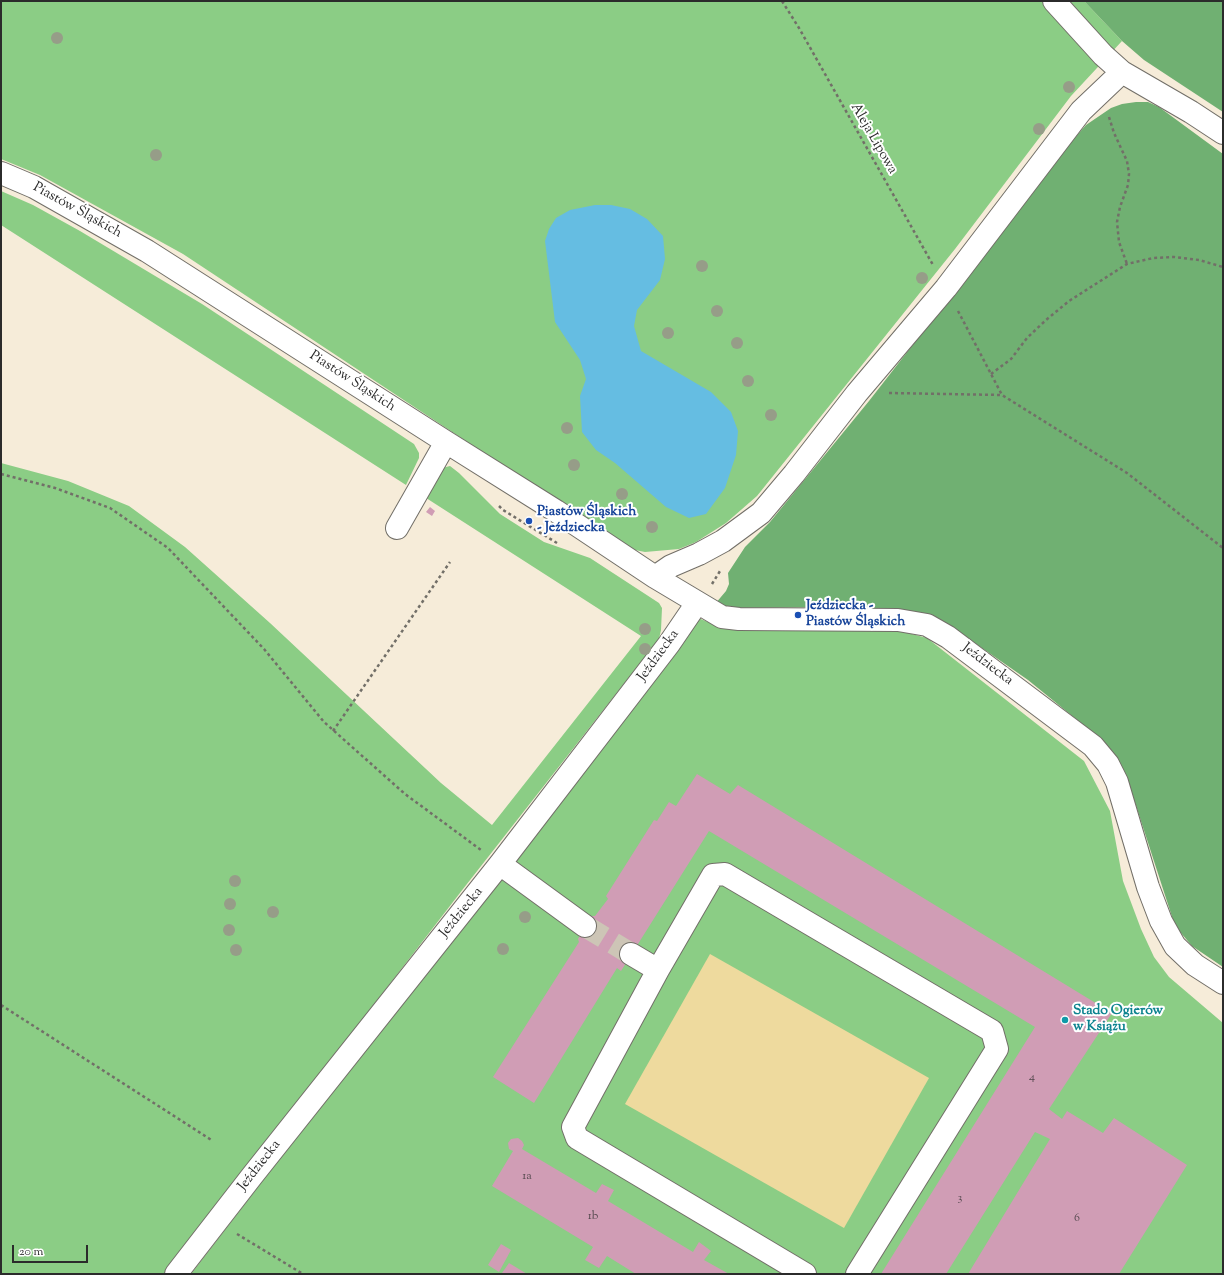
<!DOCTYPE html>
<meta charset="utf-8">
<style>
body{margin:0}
#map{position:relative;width:1224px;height:1275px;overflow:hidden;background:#f6ecd9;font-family:"Sorts Mill Goudy",serif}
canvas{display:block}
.frame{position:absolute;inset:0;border:2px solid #2b2b2b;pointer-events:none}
.scale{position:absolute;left:12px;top:1245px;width:76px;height:18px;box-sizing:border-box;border:2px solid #2b2b2b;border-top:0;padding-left:5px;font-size:12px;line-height:14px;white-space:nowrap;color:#2b2b2b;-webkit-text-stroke:3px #fff;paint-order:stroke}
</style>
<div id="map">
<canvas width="1224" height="1275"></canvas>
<div class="frame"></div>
<div class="scale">20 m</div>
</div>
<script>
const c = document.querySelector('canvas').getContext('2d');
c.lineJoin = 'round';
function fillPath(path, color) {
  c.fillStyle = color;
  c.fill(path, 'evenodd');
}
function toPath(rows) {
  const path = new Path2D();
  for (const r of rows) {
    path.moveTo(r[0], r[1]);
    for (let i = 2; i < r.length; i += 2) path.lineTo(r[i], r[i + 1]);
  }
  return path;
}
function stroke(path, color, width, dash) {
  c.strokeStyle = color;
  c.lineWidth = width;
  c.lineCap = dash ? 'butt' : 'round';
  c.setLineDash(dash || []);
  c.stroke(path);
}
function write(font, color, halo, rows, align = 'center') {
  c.font = font + ' "Sorts Mill Goudy",serif';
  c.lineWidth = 4;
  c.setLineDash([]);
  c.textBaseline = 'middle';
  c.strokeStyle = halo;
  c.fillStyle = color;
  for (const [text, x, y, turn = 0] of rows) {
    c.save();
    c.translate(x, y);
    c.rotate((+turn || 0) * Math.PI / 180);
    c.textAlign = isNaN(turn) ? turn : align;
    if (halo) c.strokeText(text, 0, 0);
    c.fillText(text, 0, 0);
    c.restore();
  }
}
const green = toPath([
 [1,1,1084,1,1122,41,1071,96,955,249,757,496,726,523,696,542,679,549,645,552,635,550,620,543,183,254,40,175,1,159],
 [1,191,33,205,80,231,202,304,414,444,419,453,419,458,406,485,1,225],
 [1,463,68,481,129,506,185,547,270,623,441,783,492,825,641,636,423,496,442,468,450,466,459,473,500,514,544,542,590,558,659,603,662,608,661,630,659,639,463,889,166,1274,1,1274],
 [696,617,715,625,889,628,927,638,1084,761,1110,811,1123,881,1141,929,1154,957,1169,977,1223,1023,1223,1274,191,1274]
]);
const forest = toPath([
 [1084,1,1223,1,1223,112,1144,60,1122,41],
 [1136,102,1148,102,1159,107,1223,154,1223,967,1192,946,1175,926,1129,784,1118,760,1103,741,1028,680,946,623,918,613,859,607,732,608,715,604,726,591,729,584,728,573,745,547,770,522,869,401,1071,142,1086,125,1111,108,1122,104]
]);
const sand = toPath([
 [710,954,929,1078,844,1228,625,1104]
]);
const water = toPath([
 [595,205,611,205,630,209,647,219,663,236,665,259,660,280,637,310,634,326,641,351,711,392,731,412,738,431,736,455,725,488,706,514,689,518,666,507,615,463,596,450,582,432,580,396,586,379,580,360,555,322,545,241,549,229,556,218,570,210]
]);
const building = toPath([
 [430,507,435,511,432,516,426,512],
 [697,774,730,794,738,785,1112,1013,1049,1109,1062,1119,1067,1111,1103,1133,1114,1118,1187,1165,1119,1274,968,1274,1050,1139,1035,1132,946,1274,881,1274,1035,1027,709,831,621,971,617,968,534,1103,493,1077,579,942,578,939,585,926,592,916,595,916,608,899,606,896,654,820,657,821,669,802,676,806],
 [518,1138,522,1141,524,1145,522,1149,596,1193,602,1184,614,1190,608,1201,693,1252,699,1242,711,1251,704,1260,729,1274,636,1274,607,1256,599,1268,585,1260,593,1247,492,1186,513,1151,509,1149,508,1143,511,1139],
 [501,1244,511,1250,499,1272,488,1265],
 [509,1263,527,1274,503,1274,502,1273]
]);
const minorTunnel = toPath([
 [585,926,631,954]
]);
const path = toPath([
 [782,1,799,28,933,265],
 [1109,117,1114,133,1127,161,1129,174,1128,185,1120,207,1117,222,1119,242,1127,264],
 [958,311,1002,395,1127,473,1223,548],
 [991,374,1011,359,1027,338,1046,320,1069,301,1127,264,1153,258,1174,257,1199,260,1223,267],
 [889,393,1002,395],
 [1,474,55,488,110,508,168,548,264,649,324,722,405,794,481,850],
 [499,506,503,510,557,543],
 [712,584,720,571],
 [333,731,450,562],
 [1,1005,213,1141],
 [237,1234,303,1274]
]);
const minor = toPath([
 [1054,1,1103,55,1122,72,1191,112,1223,133],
 [1,173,34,187,147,251,446,442,556,511,655,577,722,617,739,619,898,620,927,625,948,637,1093,746,1108,764,1117,782,1148,887,1161,921,1175,946,1195,965,1223,983],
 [397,528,446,442],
 [655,577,671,566,699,554,723,541,761,513,794,474,857,393,946,288,1081,111,1122,72],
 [500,864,585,926],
 [631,954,658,970],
 [176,1274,252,1176,500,864,669,644,697,603],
 [805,1274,577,1138,573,1127,658,970,713,875,725,874,992,1031,997,1049,857,1274]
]);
const trees = [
 [57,38],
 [1069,87],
 [1039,129],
 [156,155],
 [702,266],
 [922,278],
 [717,311],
 [668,333],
 [737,343],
 [748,381],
 [771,415],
 [567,428],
 [574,465],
 [622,494],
 [652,527],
 [645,629],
 [645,649],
 [235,881],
 [230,904],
 [273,912],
 [525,917],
 [229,930],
 [503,949],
 [236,950]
];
const markers = [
 [529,521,4,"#1a4fb4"],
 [798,615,4,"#1a4fb4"],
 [1065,1020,4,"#0f9aa8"]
];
const numberNames = [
 ["4",1032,1078],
 ["1a",527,1177],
 ["3",960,1199],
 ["1b",593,1217],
 ["6",1077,1219]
];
const streetNames = [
 ["Aleja Lipowa",873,139,60],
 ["Piastów Śląskich",77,211,29],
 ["Piastów Śląskich",352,382,33],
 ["Jeździecka",659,656,-54],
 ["Jeździecka",987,665,37],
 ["Jeździecka",462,913,-51],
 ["Jeździecka",260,1166,-52]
];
const transitNames = [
 ["Piastów Śląskich",537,513],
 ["- Jeździecka",537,529],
 ["Jeździecka -",806,607],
 ["Piastów Śląskich",806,623]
];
const cultureNames = [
 ["Stado Ogierów",1073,1012],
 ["w Książu",1073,1028]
];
fillPath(green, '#8bcd85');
fillPath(forest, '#70b072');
fillPath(sand, '#eeda9e');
fillPath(water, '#65bde2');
fillPath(building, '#d09db5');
stroke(minorTunnel, '#cdc5b6', 22, [22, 11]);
stroke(minor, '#726f68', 24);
stroke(path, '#726f68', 2.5, [3, 3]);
stroke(minor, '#fff', 22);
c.fillStyle = '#969d88';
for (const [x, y] of trees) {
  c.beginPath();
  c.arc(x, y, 6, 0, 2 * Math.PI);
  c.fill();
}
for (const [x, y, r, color] of markers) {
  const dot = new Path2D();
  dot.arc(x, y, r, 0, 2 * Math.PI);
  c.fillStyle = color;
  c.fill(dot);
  stroke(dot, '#fff', 1.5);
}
write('12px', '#54484e', null, numberNames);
write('14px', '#2b2b2b', '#fff', streetNames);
write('bold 14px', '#164399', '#fff', transitNames, 'left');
write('bold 14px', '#0d838f', '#fff', cultureNames, 'left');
</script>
